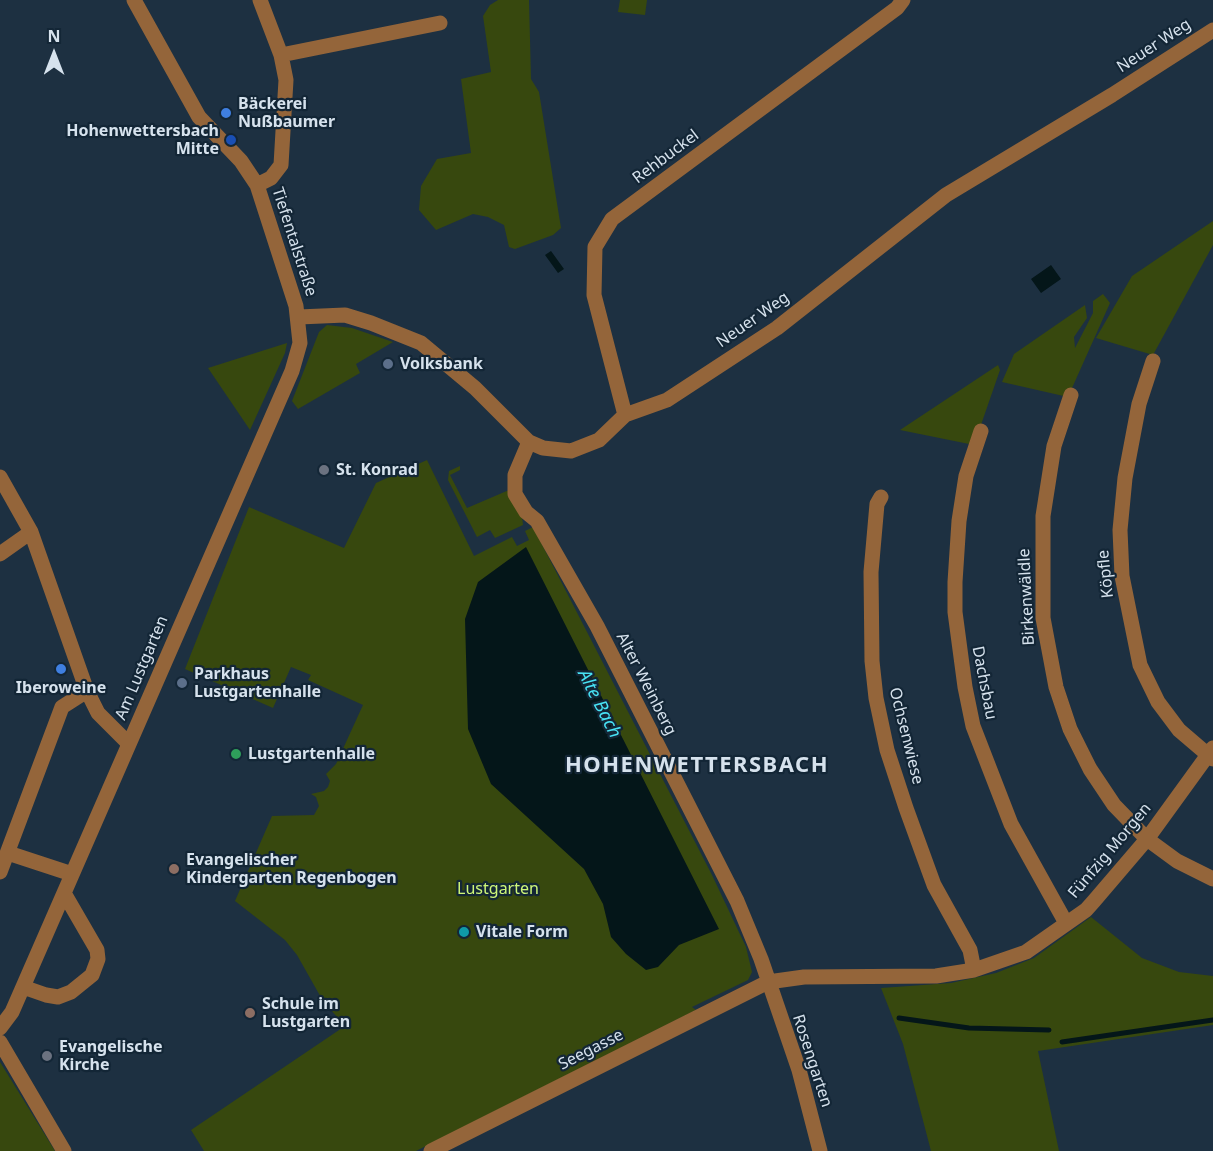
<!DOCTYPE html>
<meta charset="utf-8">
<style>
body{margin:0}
#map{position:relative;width:1213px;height:1151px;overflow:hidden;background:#1d3041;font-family:"Noto Sans",sans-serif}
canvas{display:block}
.north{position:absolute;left:24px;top:24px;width:60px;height:60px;-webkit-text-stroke:4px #132636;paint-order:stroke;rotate:0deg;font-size:16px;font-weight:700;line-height:24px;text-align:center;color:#d6e2ed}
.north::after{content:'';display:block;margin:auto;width:21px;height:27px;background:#d6e2ed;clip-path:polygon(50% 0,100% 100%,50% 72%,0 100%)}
</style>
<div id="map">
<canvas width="1213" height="1151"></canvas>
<div class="north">N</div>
</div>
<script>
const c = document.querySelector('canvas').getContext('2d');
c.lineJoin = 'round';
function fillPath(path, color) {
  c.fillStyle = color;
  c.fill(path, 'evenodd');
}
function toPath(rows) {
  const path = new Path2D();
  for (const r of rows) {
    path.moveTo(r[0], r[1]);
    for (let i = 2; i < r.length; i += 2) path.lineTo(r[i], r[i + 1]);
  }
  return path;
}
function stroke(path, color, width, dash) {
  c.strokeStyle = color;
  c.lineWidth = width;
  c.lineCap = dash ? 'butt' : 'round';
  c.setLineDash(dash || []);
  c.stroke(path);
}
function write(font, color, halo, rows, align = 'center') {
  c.font = font + ' "Noto Sans",sans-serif';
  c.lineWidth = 4.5;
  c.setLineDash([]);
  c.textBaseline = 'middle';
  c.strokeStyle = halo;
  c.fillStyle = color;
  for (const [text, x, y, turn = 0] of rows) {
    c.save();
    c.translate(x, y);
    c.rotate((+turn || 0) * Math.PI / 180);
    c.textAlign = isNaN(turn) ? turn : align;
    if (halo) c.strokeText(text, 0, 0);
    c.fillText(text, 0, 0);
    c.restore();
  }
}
const green = toPath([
 [498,0,529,0,531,79,539,92,561,228,553,235,515,249,509,247,504,225,488,217,473,214,436,230,419,210,421,186,437,159,471,153,461,79,491,72,483,16,490,5],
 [620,0,647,0,645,15,618,12],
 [1213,221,1213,245,1153,355,1096,338,1132,276],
 [1103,294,1110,303,1068,397,1002,382,1014,354,1085,305,1087,318,1074,337,1075,348,1093,313,1093,301],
 [327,325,352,328,393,342,356,364,360,373,298,409,292,401,319,332],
 [287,343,285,353,250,430,208,368],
 [998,365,1000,370,974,445,900,430],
 [427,460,474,556,512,537,517,546,529,540,525,531,533,527,712,875,746,947,752,972,748,980,692,1007,696,1010,416,1151,204,1151,191,1130,345,1026,323,1001,297,955,285,940,235,901,272,816,314,815,319,806,316,797,311,794,324,791,328,787,330,781,326,774,336,764,363,705,308,680,311,675,291,667,273,708,185,669,249,507,344,548,376,483],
 [460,466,460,470,450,475,467,508,509,490,522,516,523,525,495,538,490,530,477,537,448,480,449,471],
 [1091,917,1142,958,1179,972,1213,976,1213,1025,1038,1051,1059,1151,931,1151,903,1044,881,988,951,983,996,973,1034,958],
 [0,1061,0,1062,55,1151,0,1151]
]);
const water = toPath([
 [551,251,564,269,558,273,545,255],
 [1051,265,1061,279,1041,293,1031,279],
 [526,547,719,929,679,945,658,967,646,970,626,954,611,937,603,904,584,869,491,784,468,729,465,619,478,582]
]);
const stream = toPath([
 [899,1018,969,1028,1049,1030],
 [1062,1042,1213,1020]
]);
const minor = toPath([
 [281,55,440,23],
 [257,185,271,178,281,165,286,80,281,55,260,0],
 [299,317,345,315,371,323,421,343,475,388,529,442,543,448,571,451,599,440,625,415,667,400,777,328,946,195,1112,95,1213,30],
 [1153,361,1139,404,1125,478,1120,530,1122,576,1140,665,1158,702,1179,730,1213,759],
 [1071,395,1054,446,1043,516,1043,618,1056,687,1070,729,1090,769,1114,805,1147,839,1177,861,1213,879],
 [625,415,594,295,595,247,612,219,897,8,903,0],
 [981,431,966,476,959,521,955,582,955,612,965,687,973,726,1011,824,1066,923],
 [529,442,515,475,515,494,526,512,537,521,597,626,737,901,761,959,799,1070,820,1151],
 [0,477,31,532,87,691,98,713,129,744],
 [881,497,877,504,871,572,872,661,876,698,887,750,906,808,934,885,970,950,974,970],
 [0,554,31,532],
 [8,853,72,874],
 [0,872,62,707,87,691],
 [23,987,46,995,58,997,71,992,92,975,98,959,97,950,64,893],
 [0,1028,12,1012,292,371,300,343,296,306,257,185,241,161,199,117,134,0],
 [0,1042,64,1151],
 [431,1151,768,982,804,977,936,976,974,970,1026,952,1086,910,1094,901,1147,839,1213,748]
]);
const markers = [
 [226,113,6,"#3f7fe0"],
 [231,140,6,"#1a4fb4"],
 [388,364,6,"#5c6f8a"],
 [324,470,6,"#6b7280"],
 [61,669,6,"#3f7fe0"],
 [182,683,6,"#5c6f8a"],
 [236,754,6,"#2e9e5b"],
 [174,869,6,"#8d6e63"],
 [464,932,6,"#0f9aa8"],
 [250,1013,6,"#8d6e63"],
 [47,1056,6,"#6b7280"]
];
const streetNames = [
 ["Neuer Weg",1154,46,-33],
 ["Rehbuckel",666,157,-37],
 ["Tiefentalstraße",294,242,72],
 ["Neuer Weg",753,320,-35],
 ["Köpfle",1106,574,-96],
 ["Birkenwäldle",1027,597,-93],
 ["Am Lustgarten",142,668,-67],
 ["Dachsbau",984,683,79],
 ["Alter Weinberg",646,684,63],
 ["Ochsenwiese",906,736,76],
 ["Fünfzig Morgen",1110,851,-50],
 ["Seegasse",591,1050,-27],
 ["Rosengarten",812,1061,72]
];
const poiNames = [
 ["Bäckerei",238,104],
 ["Nußbaumer",238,122],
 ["Hohenwettersbach",219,131,"right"],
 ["Mitte",219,149,"right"],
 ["Volksbank",400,364],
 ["St. Konrad",336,470],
 ["Parkhaus",194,674],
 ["Lustgartenhalle",194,692],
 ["Iberoweine",61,688,"center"],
 ["Lustgartenhalle",248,754],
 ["Evangelischer",186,860],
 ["Kindergarten Regenbogen",186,878],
 ["Vitale Form",476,932],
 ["Schule im",262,1004],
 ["Lustgarten",262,1022],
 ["Evangelische",59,1047],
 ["Kirche",59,1065]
];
const parkNames = [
 ["Lustgarten",498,889]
];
const waterNames = [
 ["Alte Bach",599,704,63]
];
const districtNames = [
 ["HOHENWETTERSBACH",697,766]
];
fillPath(green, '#37480e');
fillPath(water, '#041619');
stroke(stream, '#041619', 5);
stroke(minor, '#94653a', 15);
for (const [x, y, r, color] of markers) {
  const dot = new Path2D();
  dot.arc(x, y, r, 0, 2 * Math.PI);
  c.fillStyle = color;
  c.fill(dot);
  stroke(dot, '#132636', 2);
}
write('16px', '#d6e2ed', '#132636', streetNames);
write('bold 16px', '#d6e2ed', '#132636', poiNames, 'left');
write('16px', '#cef679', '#132636', parkNames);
write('italic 18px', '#48e2f4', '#132636', waterNames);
c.letterSpacing = '1.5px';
write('bold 22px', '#d6e2ed', '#132636', districtNames);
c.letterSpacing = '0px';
</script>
